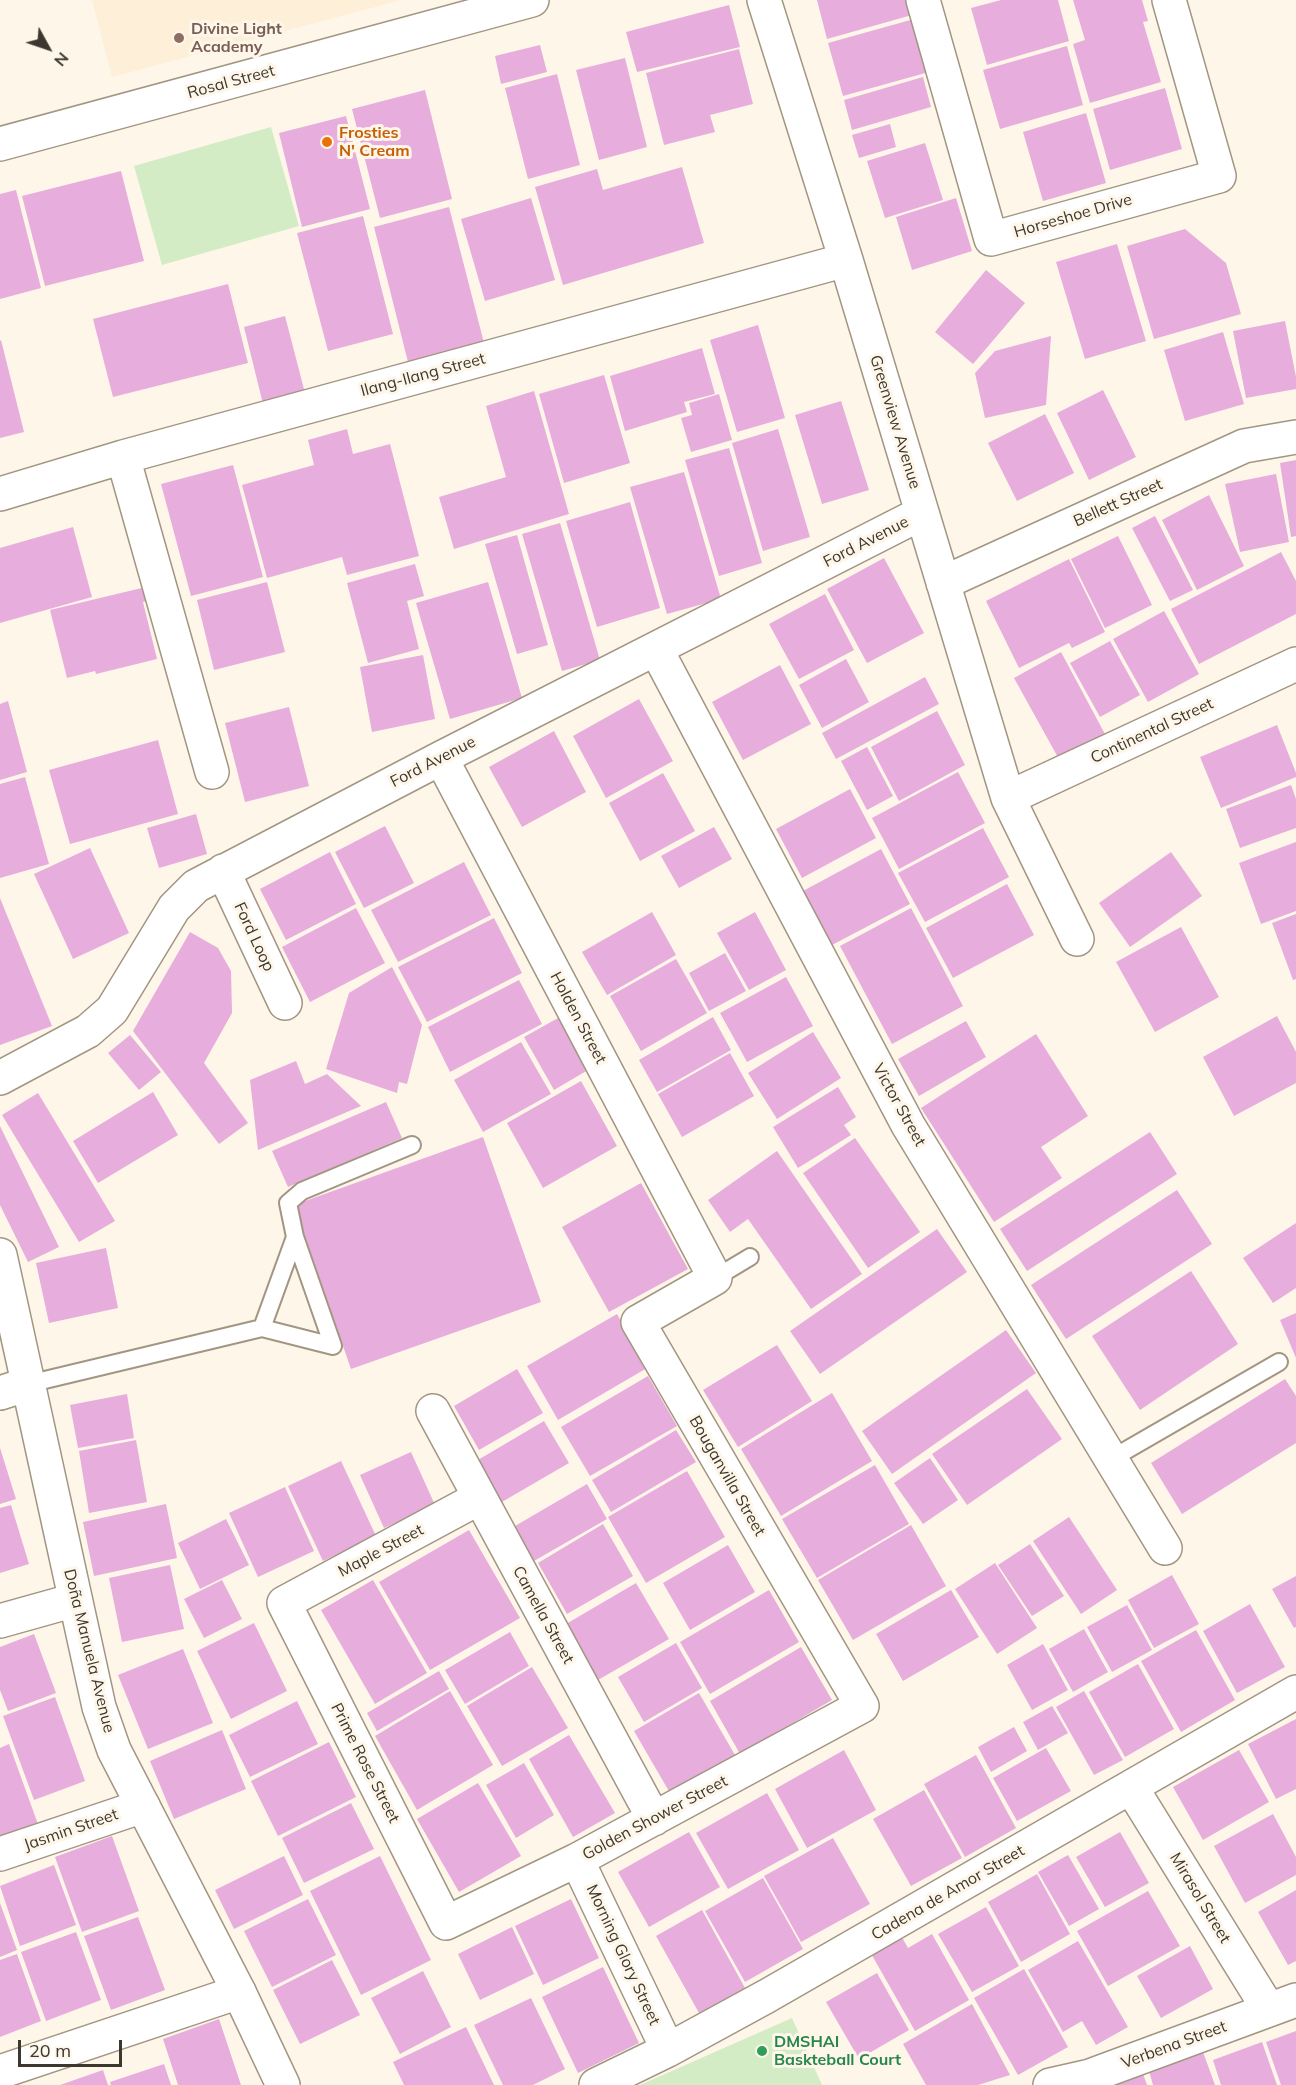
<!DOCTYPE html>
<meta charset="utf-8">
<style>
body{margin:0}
#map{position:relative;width:1296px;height:2085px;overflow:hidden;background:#fef6e9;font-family:Mulish,sans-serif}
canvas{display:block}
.north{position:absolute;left:18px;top:18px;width:60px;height:60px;-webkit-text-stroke:4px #fef6e9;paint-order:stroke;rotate:130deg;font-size:16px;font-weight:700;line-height:24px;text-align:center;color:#3c372f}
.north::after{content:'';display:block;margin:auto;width:21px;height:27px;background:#3c372f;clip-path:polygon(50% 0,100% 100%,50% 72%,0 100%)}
.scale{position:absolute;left:18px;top:2040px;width:104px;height:27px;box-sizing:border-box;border:3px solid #3c372f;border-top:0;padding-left:8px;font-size:18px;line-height:21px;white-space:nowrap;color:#3c372f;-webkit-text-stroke:4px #fef6e9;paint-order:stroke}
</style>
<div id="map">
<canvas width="1296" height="2085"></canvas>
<div class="north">N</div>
<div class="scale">20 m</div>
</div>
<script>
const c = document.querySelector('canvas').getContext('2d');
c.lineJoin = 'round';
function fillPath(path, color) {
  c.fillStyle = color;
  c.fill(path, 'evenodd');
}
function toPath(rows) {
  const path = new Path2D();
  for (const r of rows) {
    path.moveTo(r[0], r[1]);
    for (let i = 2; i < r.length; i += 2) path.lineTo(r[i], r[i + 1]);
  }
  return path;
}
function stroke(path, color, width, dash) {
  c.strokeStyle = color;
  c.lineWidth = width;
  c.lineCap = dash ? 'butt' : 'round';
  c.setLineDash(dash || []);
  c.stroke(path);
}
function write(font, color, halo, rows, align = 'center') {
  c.font = font + ' Mulish,sans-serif';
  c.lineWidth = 6;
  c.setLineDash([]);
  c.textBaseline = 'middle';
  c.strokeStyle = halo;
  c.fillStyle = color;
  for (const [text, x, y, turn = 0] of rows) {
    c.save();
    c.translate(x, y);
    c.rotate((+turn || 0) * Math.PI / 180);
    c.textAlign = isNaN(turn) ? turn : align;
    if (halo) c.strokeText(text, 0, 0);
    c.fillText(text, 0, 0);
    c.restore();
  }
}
const built = toPath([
 [92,0,401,0,112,77]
]);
const green = toPath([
 [271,127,299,226,162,265,134,166],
 [792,2018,822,2085,640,2085]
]);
const building = toPath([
 [817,0,908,0,912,15,827,39],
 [1001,0,1058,0,1069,41,987,65,971,8],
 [1073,0,1142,0,1148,21,1143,22,1161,82,1090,103,1073,44,1085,40],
 [729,5,740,47,637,72,626,32],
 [914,19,929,72,843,96,828,43],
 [540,45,547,72,501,84,495,56],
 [1067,46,1083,105,1000,129,983,70],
 [739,49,753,104,710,115,715,132,664,145,646,73],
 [625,58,647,147,599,160,576,70],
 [557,74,580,165,528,179,505,88],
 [923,77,931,107,852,130,844,100],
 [1165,88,1182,149,1110,170,1093,109],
 [425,90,452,199,380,218,352,109],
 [1086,113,1106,183,1043,201,1023,132],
 [346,116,370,209,302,227,279,133],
 [890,124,896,147,859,158,852,135],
 [925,143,943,200,885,218,867,161],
 [682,167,704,243,563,285,535,187,597,169,603,190],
 [121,171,144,261,45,286,22,196],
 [16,190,41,288,0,299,0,194],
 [531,198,555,280,485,301,461,219],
 [956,198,972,251,912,270,896,217],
 [449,207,484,343,408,362,374,227],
 [363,216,393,334,328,351,297,233],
 [1185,229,1226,263,1241,314,1154,339,1127,246],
 [1117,244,1146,341,1085,359,1056,262],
 [986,270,1025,303,973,364,935,332],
 [228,284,248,363,113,397,93,319],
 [285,316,305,393,263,404,244,327],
 [1285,321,1296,377,1296,389,1246,398,1233,331],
 [758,325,785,418,737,432,710,340],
 [1223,332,1244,404,1185,421,1164,350],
 [1051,336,1046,405,985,418,975,373,995,351],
 [1,340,24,432,0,438,0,341],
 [702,348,715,394,684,402,687,412,625,431,610,376],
 [604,375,630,463,564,483,539,394],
 [1103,390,1136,457,1089,480,1057,413],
 [534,391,569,514,454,549,439,497,506,477,486,406],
 [719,394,732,440,691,452,681,418,692,415,689,403],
 [841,401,869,490,822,504,795,415],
 [1045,414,1074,473,1017,501,988,443],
 [347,429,353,454,390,444,419,556,347,575,342,557,267,578,242,485,314,465,308,440],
 [778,429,810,537,763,551,732,443],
 [729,448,762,563,719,576,685,460],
 [1296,460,1296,536,1291,537,1280,463],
 [233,465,263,577,191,596,161,484],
 [684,472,721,599,667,614,630,487],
 [1276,474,1289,542,1240,552,1225,484],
 [1209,495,1244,566,1197,590,1162,520],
 [630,502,660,608,597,627,566,521],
 [1155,516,1193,590,1170,601,1132,528],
 [560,523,600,660,562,671,522,534],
 [73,527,92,597,0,623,0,548],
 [517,535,548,645,517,654,485,544],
 [1118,536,1152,605,1105,628,1071,559],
 [1281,552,1296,581,1296,614,1199,664,1171,609],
 [884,558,924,633,867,663,827,589],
 [1069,559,1105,632,1072,648,1069,643,1019,668,986,601],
 [415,564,424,596,407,601,419,649,368,663,347,583],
 [267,582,285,652,214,670,197,600],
 [488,582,522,698,450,719,416,603],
 [150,586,153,599,143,602,157,659,96,674,95,671,67,678,50,610],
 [825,594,854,650,799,679,769,624],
 [1164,611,1199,674,1148,702,1113,639],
 [1110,641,1140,695,1100,717,1070,663],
 [1061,652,1106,736,1060,761,1014,678],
 [423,655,435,719,372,732,360,667],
 [846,659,869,702,822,728,799,685],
 [780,665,811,724,743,760,712,702],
 [925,677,939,704,836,759,822,733],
 [639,699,673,761,606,798,573,736],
 [8,701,27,772,0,780,0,704],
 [289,707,309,786,245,802,225,723],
 [937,711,965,765,899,801,871,747],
 [1277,725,1296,773,1296,777,1221,808,1200,757],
 [554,731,586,792,522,827,489,767],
 [158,740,178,814,70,844,49,770],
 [867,747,893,796,867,810,841,761],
 [958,772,985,823,899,869,872,818],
 [663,773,695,831,640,861,609,803],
 [25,777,49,864,0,878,0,784],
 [1291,785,1296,799,1296,828,1240,848,1226,809],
 [850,789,876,838,802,878,776,829],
 [196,814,207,854,159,868,147,828],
 [385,826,414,883,364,908,335,852],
 [714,827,732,859,679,888,661,856],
 [983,828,1009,877,925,922,898,873],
 [1296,842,1296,911,1261,924,1239,863],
 [90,848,129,933,73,959,34,874],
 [881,849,910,904,832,945,803,891],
 [330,852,356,904,286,940,260,889],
 [1171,852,1202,896,1130,947,1099,903],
 [464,862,491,915,398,962,371,910],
 [1007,884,1034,935,953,978,926,928],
 [0,898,52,1026,0,1045],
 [356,908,385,963,310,1002,282,947],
 [911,908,963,1006,892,1044,840,946],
 [652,912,676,955,607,995,582,952],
 [755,912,786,970,749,990,717,933],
 [1296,914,1296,979,1293,980,1272,923],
 [494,918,522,973,427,1022,398,967],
 [1181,927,1219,997,1155,1032,1116,962],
 [190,932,218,948,231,971,232,1013,204,1063,248,1123,219,1144,133,1031],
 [725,953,746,991,709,1011,689,973],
 [676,959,707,1013,641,1051,610,996],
 [392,967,422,1025,407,1084,399,1082,397,1093,326,1069,349,993],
 [786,977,813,1026,747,1062,720,1013],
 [519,980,542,1024,450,1072,428,1027],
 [1277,1016,1296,1052,1296,1083,1234,1116,1203,1057],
 [713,1017,731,1050,657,1092,639,1060],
 [558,1018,588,1070,554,1090,524,1037],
 [966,1021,986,1057,919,1096,898,1059],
 [813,1032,841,1078,777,1119,748,1073],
 [1036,1034,1088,1116,1041,1147,1062,1178,994,1222,921,1108],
 [130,1035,161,1072,139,1090,108,1053],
 [521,1042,551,1094,483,1132,454,1080],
 [730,1053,754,1096,682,1137,658,1094],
 [296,1061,305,1084,327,1074,361,1106,258,1150,250,1080],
 [581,1081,617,1146,543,1188,507,1123],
 [838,1087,856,1117,844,1125,851,1135,798,1168,773,1127],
 [153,1092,178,1135,98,1183,73,1141],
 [38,1093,115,1221,79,1242,2,1115],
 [386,1102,402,1138,288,1187,272,1151],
 [0,1126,59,1247,28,1262,0,1205],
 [1150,1132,1177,1174,1027,1271,1000,1229],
 [483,1137,541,1302,351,1369,294,1205],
 [855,1138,920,1232,868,1268,803,1173],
 [777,1151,862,1274,811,1309,748,1219,730,1232,708,1200],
 [641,1183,688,1269,609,1312,562,1227],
 [1177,1190,1212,1244,1066,1339,1031,1285],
 [1296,1223,1296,1288,1273,1303,1243,1258],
 [937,1229,967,1272,820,1374,790,1331],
 [106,1248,118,1308,49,1323,36,1263],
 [1191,1271,1238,1344,1140,1410,1092,1336],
 [1296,1313,1296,1358,1280,1320],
 [617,1314,647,1368,558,1420,527,1366],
 [1006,1330,1036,1373,892,1474,862,1431],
 [777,1345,812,1401,738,1447,703,1390],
 [517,1369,543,1413,479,1450,454,1406],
 [648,1376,677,1426,590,1476,561,1427],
 [1285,1379,1296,1396,1296,1443,1182,1514,1151,1463],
 [1027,1389,1062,1439,967,1505,932,1454],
 [832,1393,872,1461,781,1516,741,1449],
 [127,1394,134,1438,78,1448,70,1405],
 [544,1421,569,1463,495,1506,471,1464],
 [676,1430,696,1462,611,1512,592,1480],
 [136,1440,147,1502,89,1513,79,1451],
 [0,1448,16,1499,0,1504],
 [411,1452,435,1505,384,1528,360,1475],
 [930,1458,958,1500,923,1524,894,1483],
 [341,1461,376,1536,323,1561,288,1486],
 [875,1465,909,1524,817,1578,782,1519],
 [687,1471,725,1537,646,1583,608,1517],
 [587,1484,607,1519,534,1561,515,1526],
 [285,1487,314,1551,258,1577,229,1513],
 [166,1504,177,1558,94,1576,83,1522],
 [11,1505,29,1564,0,1573,0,1508],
 [1069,1517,1117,1590,1081,1614,1033,1541],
 [226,1519,249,1565,200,1589,178,1543],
 [603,1524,633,1576,567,1614,538,1563],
 [911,1525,946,1586,853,1640,818,1580],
 [469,1530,520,1618,430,1670,379,1582],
 [1030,1544,1064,1596,1032,1616,998,1565],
 [728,1545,755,1592,690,1630,663,1583],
 [995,1563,1037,1628,997,1654,955,1589],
 [170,1565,184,1629,122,1642,109,1578],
 [1172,1575,1199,1624,1154,1648,1128,1600],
 [1296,1576,1296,1627,1294,1628,1272,1589],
 [222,1580,242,1619,204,1638,184,1599],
 [373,1580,427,1673,375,1704,321,1610],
 [636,1583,669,1639,598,1680,566,1624],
 [769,1590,799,1642,710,1694,680,1642],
 [951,1590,979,1637,903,1681,876,1634],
 [1250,1604,1285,1667,1237,1693,1203,1631],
 [1127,1605,1152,1650,1112,1672,1087,1627],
 [254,1623,287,1691,231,1719,197,1651],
 [1084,1629,1108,1672,1073,1692,1049,1649],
 [1196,1630,1235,1700,1181,1732,1141,1661],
 [510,1632,529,1666,465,1704,445,1670],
 [34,1634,56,1693,8,1711,0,1690,0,1647],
 [676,1643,702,1688,644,1722,618,1677],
 [1043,1644,1068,1690,1032,1710,1007,1665],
 [801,1647,832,1700,740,1754,710,1701],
 [183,1649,213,1723,148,1749,118,1675],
 [1138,1664,1174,1729,1125,1757,1089,1692],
 [532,1667,568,1728,502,1766,467,1706],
 [439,1671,449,1689,377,1731,367,1713],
 [450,1691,493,1765,417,1810,375,1736],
 [1084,1691,1123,1760,1094,1775,1056,1707],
 [699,1693,735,1755,670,1793,634,1731],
 [55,1697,85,1781,34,1800,3,1716],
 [297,1701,318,1744,250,1777,229,1735],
 [1052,1706,1068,1733,1038,1750,1023,1722],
 [1296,1719,1296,1789,1276,1799,1248,1744],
 [1014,1727,1027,1751,991,1772,978,1747],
 [222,1730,246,1789,174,1819,150,1761],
 [569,1735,615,1813,573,1837,529,1759],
 [329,1742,356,1797,278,1836,251,1781],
 [9,1744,39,1827,0,1841,0,1748],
 [1046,1748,1071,1791,1017,1821,993,1778],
 [844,1750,876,1810,807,1848,775,1789],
 [1239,1750,1269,1802,1203,1840,1173,1787],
 [976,1755,1016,1828,965,1857,924,1784],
 [524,1763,554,1815,516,1838,486,1785],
 [478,1783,521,1856,459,1892,417,1819],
 [924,1790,962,1858,911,1886,873,1819],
 [767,1793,799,1850,728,1889,696,1833],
 [351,1803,374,1849,304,1883,282,1838],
 [1273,1814,1296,1857,1296,1875,1245,1903,1214,1846],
 [689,1832,720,1887,649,1927,618,1872],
 [1120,1832,1149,1883,1105,1907,1076,1857],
 [112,1836,139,1911,82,1932,55,1857],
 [833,1838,870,1904,801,1942,764,1876],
 [1068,1855,1099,1909,1069,1926,1038,1872],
 [284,1856,303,1895,234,1929,215,1890],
 [380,1856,431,1960,361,1995,310,1891],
 [54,1865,76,1925,20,1946,0,1886],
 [1037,1874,1070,1934,1021,1962,988,1902],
 [763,1878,803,1949,745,1982,705,1911],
 [1296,1890,1296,1961,1288,1965,1258,1912],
 [1148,1891,1180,1946,1108,1986,1077,1931],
 [308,1899,336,1955,272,1987,244,1931],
 [571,1899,599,1958,543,1985,515,1926],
 [0,1903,17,1950,0,1957],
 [986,1907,1019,1966,972,1992,938,1934],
 [702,1910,745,1988,699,2013,656,1936],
 [138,1917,165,1990,111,2010,84,1936],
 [512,1927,534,1974,480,2000,458,1954],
 [76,1932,101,2000,46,2021,21,1952],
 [899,1932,908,1948,932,1934,969,2000,915,2031,869,1950],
 [1078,1941,1128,2027,1096,2045,1082,2021,1063,2032,1028,1970],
 [1190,1946,1213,1989,1161,2018,1137,1976],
 [17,1954,41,2021,0,2037,0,1960],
 [332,1960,360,2015,300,2044,273,1990],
 [603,1967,639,2043,578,2073,542,1997],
 [1024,1969,1068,2047,1018,2075,974,1998],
 [423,1971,451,2027,400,2054,371,1998],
 [877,1973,909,2030,859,2059,826,2002],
 [531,1998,565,2069,533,2085,503,2085,474,2025],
 [972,2004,1010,2075,978,2085,926,2085,903,2044],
 [219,2019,241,2085,178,2085,163,2039],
 [466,2027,494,2085,404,2085,393,2062],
 [1296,2031,1296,2085,1281,2085,1266,2042],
 [1262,2042,1277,2085,1221,2085,1213,2060],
 [1203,2052,1215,2085,1153,2085,1149,2071],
 [164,2064,171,2085,111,2085,110,2082],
 [103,2070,108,2085,60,2085],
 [1143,2074,1147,2085,1112,2085]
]);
const service = toPath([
 [295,1237,288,1203,302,1191,412,1145],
 [715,1278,750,1257],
 [28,1384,262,1328,333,1346,295,1237,262,1328],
 [1111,1459,1279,1362]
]);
const minor = toPath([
 [764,0,846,260,1008,798,1077,939],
 [923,0,991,239,1219,176,1169,0],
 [0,144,532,0],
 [123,457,212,772],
 [0,494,123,457,846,260],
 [943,583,1244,446,1296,437],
 [656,649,908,1125,1165,1548],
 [441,758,715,1278,638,1322,862,1706,577,1860,446,1923,284,1603,479,1498],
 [1008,798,1296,664],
 [223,871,285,1003],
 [0,1078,88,1031,112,1010,174,908,196,886,441,758,922,513],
 [0,1393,28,1384],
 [433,1411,654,1819],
 [0,1621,75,1600],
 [1131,1787,1269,2010],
 [0,1854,143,1806],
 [577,1860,668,2050],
 [0,2072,239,1992],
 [596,2085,668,2050,767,1996,1296,1692],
 [1050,2085,1090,2076,1296,2000]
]);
const tertiary = toPath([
 [0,1255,99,1707,114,1750,239,1992,283,2085]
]);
const markers = [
 [179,38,6,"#8d6e63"],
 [327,142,6,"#e8710a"],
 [762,2051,6,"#2e9e5b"]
];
const educationNames = [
 ["Divine Light",191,29],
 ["Academy",191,47]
];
const streetNames = [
 ["Rosal Street",231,82,-15],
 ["Horseshoe Drive",1073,216,-16],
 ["Ilang-Ilang Street",423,375,-15],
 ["Greenview Avenue",895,422,73],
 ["Bellett Street",1118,503,-24],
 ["Ford Avenue",866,542,-27],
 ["Continental Street",1152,731,-25],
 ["Ford Avenue",433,762,-27],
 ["Ford Loop",254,937,65],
 ["Holden Street",578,1018,62],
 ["Victor Street",899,1105,61],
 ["Bouganvilla Street",727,1476,60],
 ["Maple Street",381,1551,-28],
 ["Camella Street",543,1615,61],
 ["Doña Manuela Avenue",89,1651,76],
 ["Prime Rose Street",365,1763,63],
 ["Golden Shower Street",655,1818,-28],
 ["Jasmin Street",71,1830,-19],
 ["Cadena de Amor Street",948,1893,-30],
 ["Mirasol Street",1200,1898,59],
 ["Morning Glory Street",623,1955,65],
 ["Verbena Street",1174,2045,-20]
];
const foodNames = [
 ["Frosties",339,133],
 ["N' Cream",339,151]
];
const leisureNames = [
 ["DMSHAI",774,2042],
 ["Baskteball Court",774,2060]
];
fillPath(built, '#fdefd8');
fillPath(green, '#d4ecc6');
fillPath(building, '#e7addc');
stroke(service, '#a29682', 20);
stroke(minor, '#a29682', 36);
stroke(tertiary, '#a29682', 36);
stroke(service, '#fff', 16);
stroke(minor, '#fff', 33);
stroke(tertiary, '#fff', 33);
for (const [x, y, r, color] of markers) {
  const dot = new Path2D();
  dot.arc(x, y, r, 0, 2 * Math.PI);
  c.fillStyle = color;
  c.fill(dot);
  stroke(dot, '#fef6e9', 2);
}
write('bold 16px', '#785e54', '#fef6e9', educationNames, 'left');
write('16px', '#3c372f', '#fef6e9', streetNames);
write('bold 16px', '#c56008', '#fef6e9', foodNames, 'left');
write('bold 16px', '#27864d', '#fef6e9', leisureNames, 'left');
</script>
